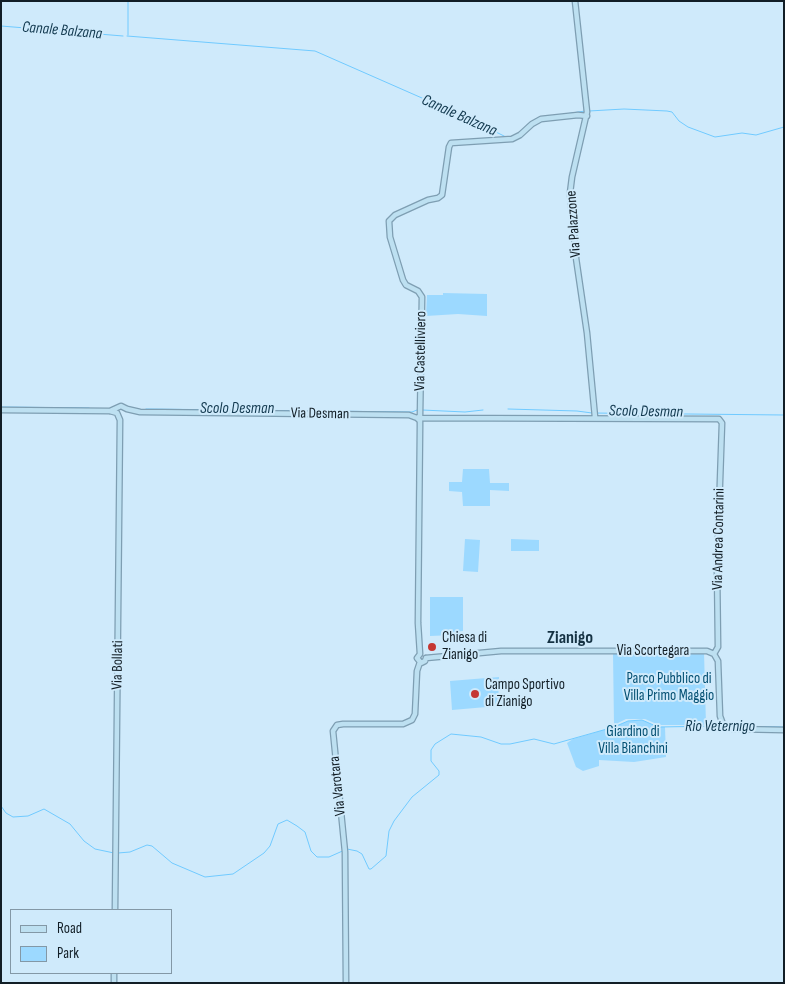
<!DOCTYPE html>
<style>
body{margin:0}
#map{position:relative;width:785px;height:984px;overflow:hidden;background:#cfeafb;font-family:"Sofia Sans Condensed",sans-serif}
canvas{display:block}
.frame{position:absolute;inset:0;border:2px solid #121e26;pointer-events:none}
.legend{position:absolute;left:10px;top:909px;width:162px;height:65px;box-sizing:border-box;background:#cfeafb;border:1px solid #8398a6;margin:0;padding:6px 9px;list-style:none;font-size:15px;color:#121e26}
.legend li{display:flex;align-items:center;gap:10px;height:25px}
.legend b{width:25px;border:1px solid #8398a6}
</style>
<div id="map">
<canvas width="785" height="984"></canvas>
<div class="frame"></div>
<ul class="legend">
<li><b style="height:6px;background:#bde0f1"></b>Road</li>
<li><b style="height:14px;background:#9cd9ff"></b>Park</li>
</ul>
</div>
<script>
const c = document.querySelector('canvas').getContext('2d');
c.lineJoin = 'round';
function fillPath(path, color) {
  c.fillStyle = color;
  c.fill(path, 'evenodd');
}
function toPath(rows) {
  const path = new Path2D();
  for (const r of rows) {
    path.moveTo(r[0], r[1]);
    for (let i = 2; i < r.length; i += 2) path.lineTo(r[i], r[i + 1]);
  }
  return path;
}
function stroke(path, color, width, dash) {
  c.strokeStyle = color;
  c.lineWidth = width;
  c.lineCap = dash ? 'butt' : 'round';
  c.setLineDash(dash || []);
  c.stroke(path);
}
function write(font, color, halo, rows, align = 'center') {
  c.font = font + ' "Sofia Sans Condensed",sans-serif';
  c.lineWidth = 4;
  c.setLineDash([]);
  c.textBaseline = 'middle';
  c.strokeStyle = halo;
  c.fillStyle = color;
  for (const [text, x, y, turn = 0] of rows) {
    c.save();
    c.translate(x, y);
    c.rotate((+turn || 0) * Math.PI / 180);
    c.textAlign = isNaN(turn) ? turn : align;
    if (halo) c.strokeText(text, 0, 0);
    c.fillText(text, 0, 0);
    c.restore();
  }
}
const green = toPath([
 [443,293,487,294,487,316,458,314,426,316,427,295,443,295],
 [463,469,489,469,490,483,509,483,509,491,490,490,490,506,463,506,462,492,449,491,449,482,462,482],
 [465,539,480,540,478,572,463,571],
 [511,539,539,540,539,551,511,551],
 [430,597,463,597,463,631,454,632,453,635,430,636],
 [704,652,706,725,659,725,645,719,626,719,614,725,613,653],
 [499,677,498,706,452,710,450,681],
 [642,720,658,727,665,727,666,757,634,762,599,760,599,766,583,771,576,767,567,743,573,739,614,727,628,721]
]);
const stream = toPath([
 [1,26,123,36],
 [128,35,128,1],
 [127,36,315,51,472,120,508,138],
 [589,111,624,109,667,111,672,112,679,121,688,127,715,137,742,133,756,135,784,127],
 [559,115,585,111],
 [518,134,529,123,538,118],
 [1,407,89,408],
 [146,409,412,412,417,410],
 [508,409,577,411,592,413,784,415],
 [422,410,465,412,483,410],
 [730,726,784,727],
 [1,806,6,813,13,817,28,816,44,809,70,824,84,841,95,849,114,853],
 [118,853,130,852,147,845,152,846,172,863,205,877,233,874,264,853,270,846,278,824,287,820,297,826,305,832,311,851,317,857,329,857,347,849,357,851,362,854,369,869,371,869,386,856,389,831,394,821,412,797,439,775,439,771,431,761,431,750,435,744,451,734,481,737,501,744,510,744,534,739,554,744,614,727,628,721,642,720,658,727,721,726]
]);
const secondary = toPath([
 [575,1,587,112,572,177,570,193,576,258,587,333,595,417],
 [1,410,110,411,117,413,120,420,115,910],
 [110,411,121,406,127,409,140,412,409,415,417,418,719,419,722,423,717,569,718,647,714,654],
 [417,418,420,416,422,297,418,291,406,285,403,280,390,237,389,221,395,215,428,200,438,198,442,195,449,147,451,143,512,139,520,135,532,124,541,119,578,115,587,116],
 [417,418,420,421,420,427,418,623,420,654,417,658,421,663,425,661,426,658],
 [426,658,501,651,707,651,714,654,718,661,720,716,724,727,734,729,784,730],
 [114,983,114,973],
 [346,983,345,852,333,731,337,725,343,724,403,724,412,720,415,714,417,671,420,662]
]);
const markers = [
 [432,647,5,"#c53733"],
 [475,694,5,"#c53733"]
];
const streetNames = [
 ["Via Palazzone",574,224,-94],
 ["Via Castelliviero",421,351,-89],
 ["Via Desman",320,414,1],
 ["Via Andrea Contarini",719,539,-89],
 ["Via Scortegara",653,651],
 ["Via Bollati",118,665,-89],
 ["Via Varotara",338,786,-96]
];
const poiNames = [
 ["Chiesa di",442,638],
 ["Zianigo",442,655],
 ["Campo Sportivo",485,685],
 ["di Zianigo",485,702]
];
const parkNames = [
 ["Parco Pubblico di",669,679],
 ["Villa Primo Maggio",669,696],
 ["Giardino di",633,732],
 ["Villa Bianchini",633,749]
];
const waterNames = [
 ["Canale Balzana",62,31,5],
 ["Canale Balzana",459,116,24],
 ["Scolo Desman",237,409],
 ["Scolo Desman",646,412,1],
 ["Rio Veternigo",720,727]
];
const quarterNames = [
 ["Zianigo",570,638]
];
fillPath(green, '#9cd9ff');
stroke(stream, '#70caff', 1);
stroke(secondary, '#7e9eb2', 7);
stroke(secondary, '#bde0f1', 4.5);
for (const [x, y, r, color] of markers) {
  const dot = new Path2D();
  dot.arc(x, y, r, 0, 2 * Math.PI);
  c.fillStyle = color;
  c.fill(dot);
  stroke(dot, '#cfeafb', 2);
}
write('15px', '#121e26', '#cfeafb', streetNames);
write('15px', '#121e26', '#cfeafb', poiNames, 'left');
write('15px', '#034f72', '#cfeafb', parkNames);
write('italic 16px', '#11384e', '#cfeafb', waterNames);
write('bold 18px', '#153243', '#cfeafb', quarterNames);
</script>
